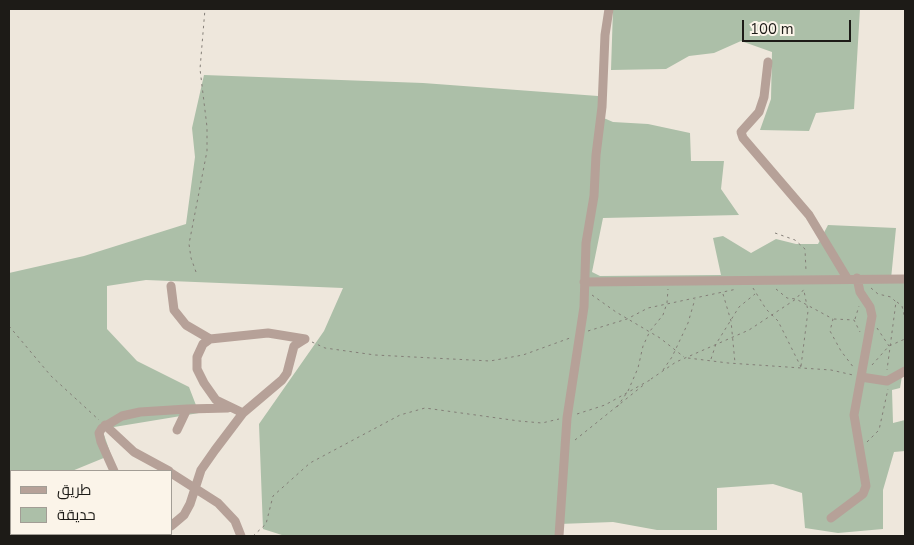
<!DOCTYPE html>
<meta charset="utf-8">
<style>
body{margin:0}
#map{position:relative;width:914px;height:545px;overflow:hidden;background:#eee7dc;font-family:"Nunito Sans",Cairo,sans-serif}
canvas{display:block}
.frame{position:absolute;inset:0;border:10px solid #1d1b17;pointer-events:none}
.legend{position:absolute;left:10px;top:470px;width:162px;height:65px;box-sizing:border-box;background:#fbf4e9;border:1px solid #a29d95;margin:0;padding:6px 9px;list-style:none;font-size:15px;color:#1d1b17}
.legend li{display:flex;align-items:center;gap:10px;height:25px}
.legend b{width:25px;border:1px solid #a29d95}
.scale{position:absolute;left:742px;top:20px;width:109px;height:22px;box-sizing:border-box;border:2px solid #1d1b17;border-top:0;padding-left:6px;font-size:15px;line-height:18px;white-space:nowrap;color:#1d1b17;-webkit-text-stroke:4px #fbf4e9;paint-order:stroke}
</style>
<div id="map">
<canvas width="914" height="545"></canvas>
<div class="frame"></div>
<ul class="legend">
<li><b style="height:6px;background:#b6a198"></b>طريق</li>
<li><b style="height:14px;background:#acbfa8"></b>حديقة</li>
</ul>
<div class="scale">100 m</div>
</div>
<script>
const c = document.querySelector('canvas').getContext('2d');
c.lineJoin = 'round';
function fillPath(path, color) {
  c.fillStyle = color;
  c.fill(path, 'evenodd');
}
function toPath(rows) {
  const path = new Path2D();
  for (const r of rows) {
    path.moveTo(r[0], r[1]);
    for (let i = 2; i < r.length; i += 2) path.lineTo(r[i], r[i + 1]);
  }
  return path;
}
function stroke(path, color, width, dash) {
  c.strokeStyle = color;
  c.lineWidth = width;
  c.lineCap = dash ? 'butt' : 'round';
  c.setLineDash(dash || []);
  c.stroke(path);
}
const green = toPath([
 [613,9,860,9,854,109,816,113,809,131,760,130,771,99,772,52,741,41,714,53,689,56,666,69,611,70],
 [204,75,423,83,598,96,599,116,613,122,648,124,690,133,691,161,724,161,721,189,739,215,603,218,592,272,600,276,721,275,713,238,723,236,751,253,776,239,796,244,818,244,828,225,896,228,891,279,905,281,905,376,902,376,900,388,892,390,893,423,905,420,905,451,894,452,883,490,883,529,838,533,805,528,802,493,773,484,717,488,717,530,657,530,613,522,559,524,556,536,285,536,263,529,259,424,324,331,343,288,146,280,107,286,107,329,137,361,189,387,199,413,102,429,111,455,72,471,11,471,9,534,9,273,84,256,186,224,195,157,192,128]
]);
const path = toPath([
 [775,233,795,240,805,249,806,271],
 [196,272,191,258,189,244,207,151,207,127,200,69,205,9],
 [753,288,766,309,778,321,801,367],
 [871,288,878,294,891,297,896,302,887,370],
 [776,289,787,298,796,299,833,319,830,331,841,351,854,368],
 [723,294,731,321,735,363],
 [592,295,616,312,660,338,684,357],
 [897,302,902,306,905,319],
 [834,319,854,320,860,332],
 [855,319,859,306],
 [9,326,51,376,99,420],
 [877,328,889,346],
 [588,331,627,319,648,308,737,289],
 [312,342,325,348,375,355,490,361,523,355,570,338],
 [688,358,728,363,831,370,853,375],
 [711,359,716,344,739,307,755,294],
 [872,365,889,346,905,339],
 [801,366,808,311,804,291],
 [663,370,672,357,688,323,695,299],
 [651,379,676,362,749,330,796,299,805,288],
 [628,391,638,368,643,346,650,331,663,315,667,303,668,289],
 [617,407,626,394],
 [577,414,605,405,650,380],
 [575,440,646,383],
 [867,442,879,430,888,389],
 [253,536,266,524,273,496,310,463,400,415,425,408,519,421,542,423,559,419]
]);
const street = toPath([
 [768,62,764,97,759,112,741,132,743,138,809,215,847,278],
 [584,282,905,279],
 [171,286,174,310,186,325,210,339],
 [861,377,887,381,905,371],
 [243,413,216,400,204,383,197,369,197,357,203,344,210,339,268,333,305,339],
 [105,425,134,452,169,471],
 [177,430,187,409,228,408],
 [114,471,101,442,99,433,102,428,122,416,140,412,187,409],
 [171,473,218,503,235,521,241,536],
 [831,518,863,494,866,486,854,415,872,316,870,307,860,292,857,278],
 [171,526,184,515,190,504,201,470,215,450,243,413,282,380,287,373,294,346,305,339],
 [136,534,137,536],
 [156,536,161,534],
 [559,536,567,418,584,307,586,243,594,196,596,155,602,107,605,35,609,9]
]);
fillPath(green, '#acbfa8');
stroke(path, '#837e77', 1, [2.5, 4]);
stroke(street, '#b6a198', 9);
</script>
